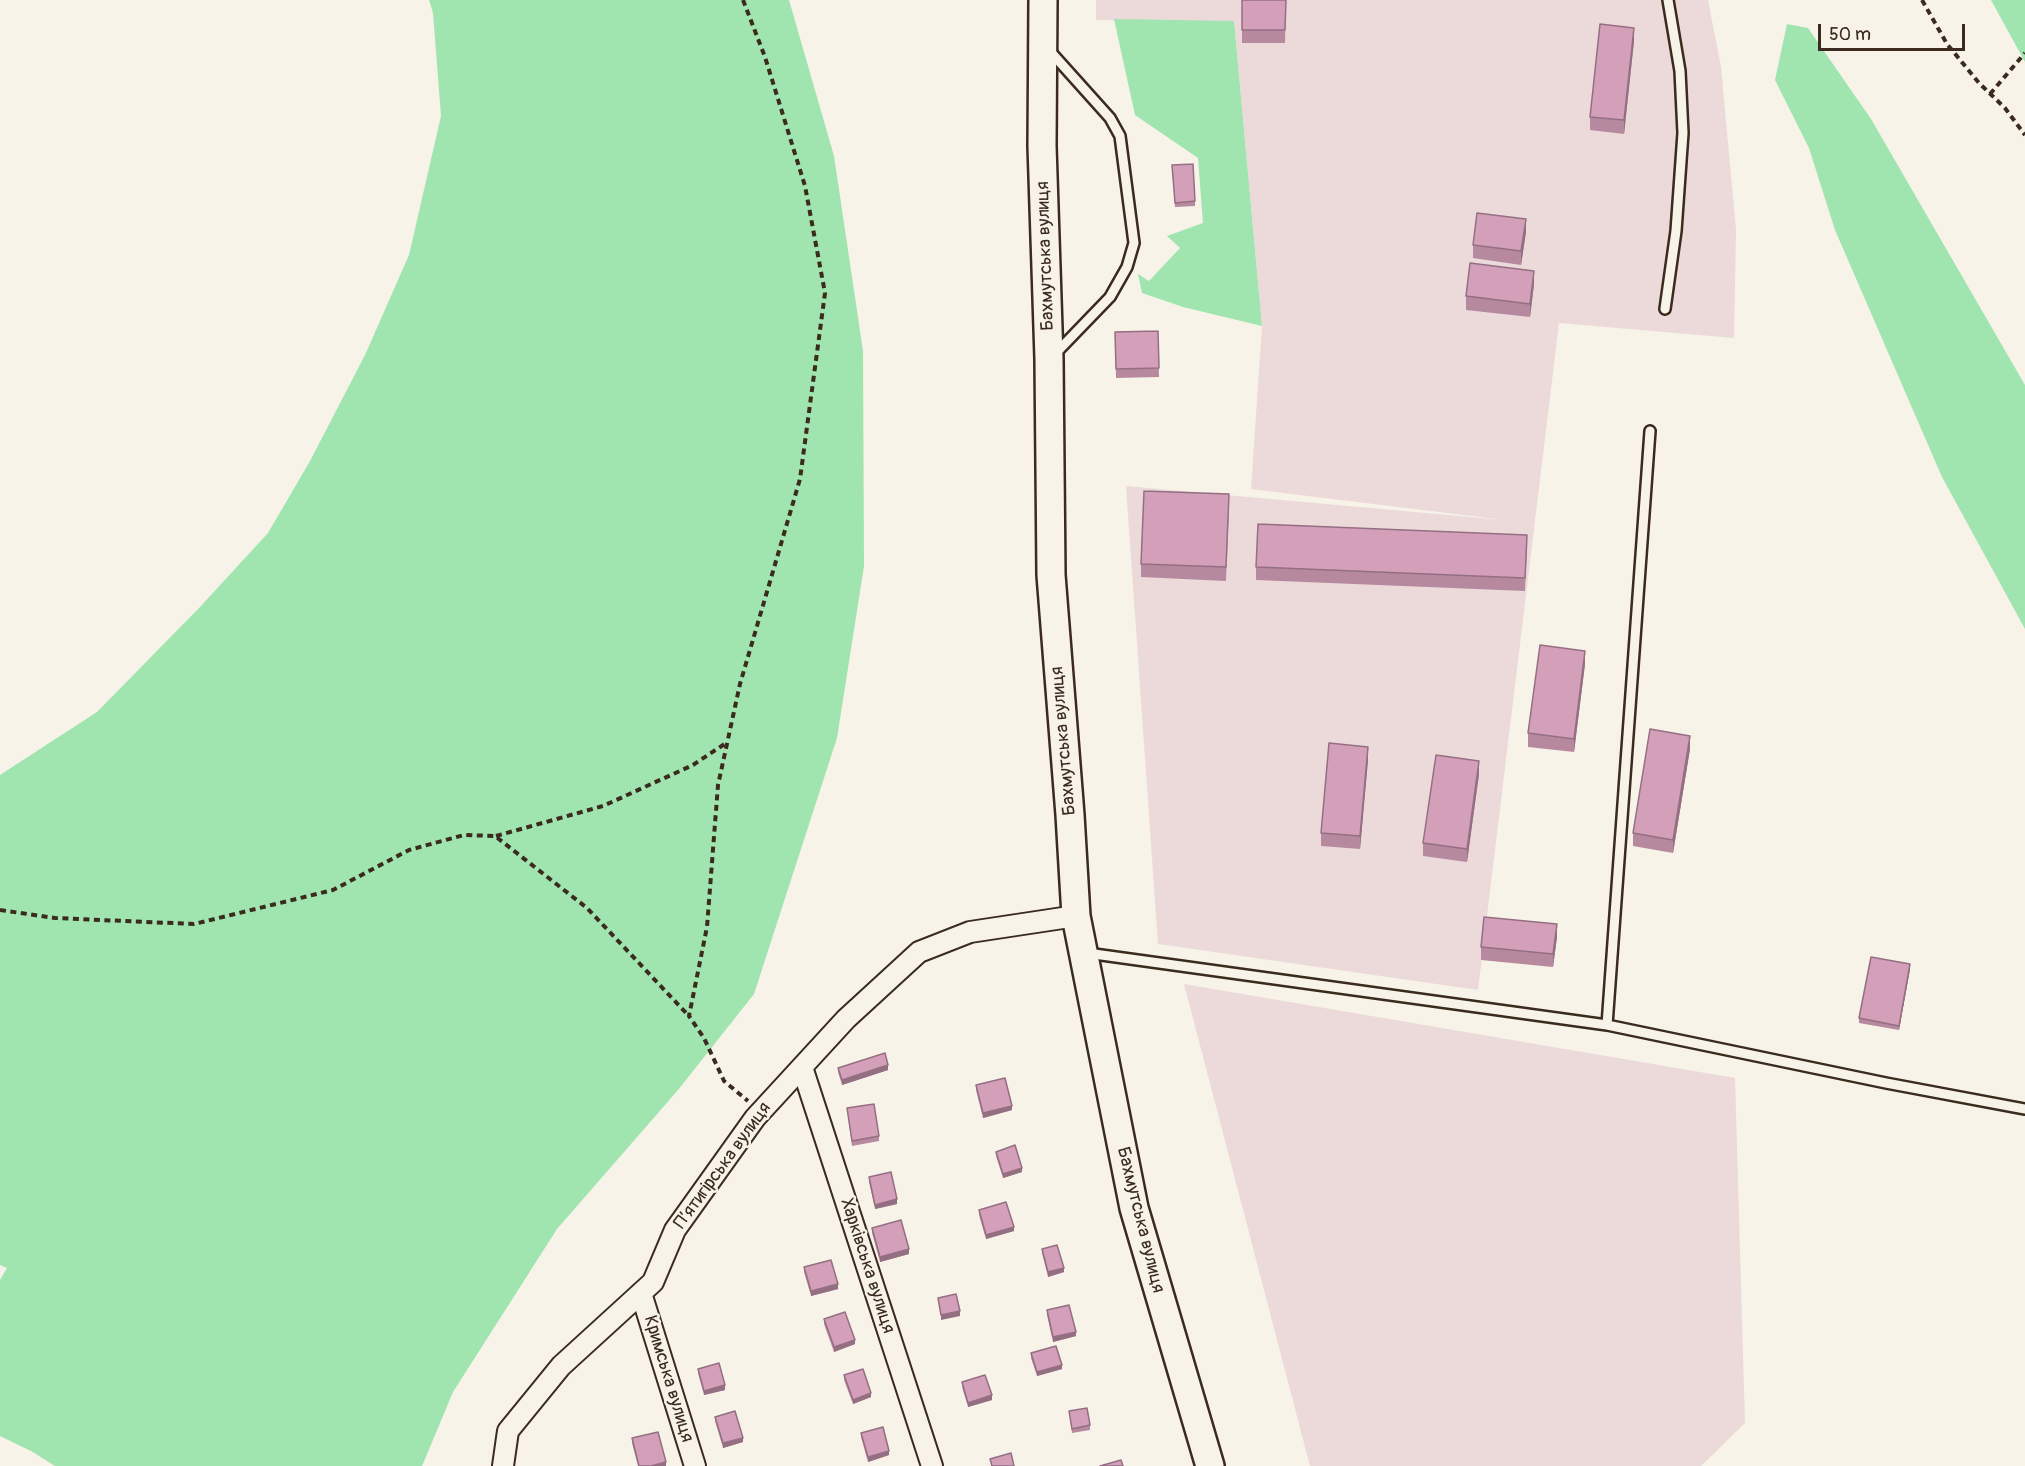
<!DOCTYPE html>
<meta charset="utf-8">
<style>
body{margin:0}
#map{position:relative;width:2025px;height:1466px;overflow:hidden;background:#f7f3e8;font-family:Pangolin,sans-serif}
canvas{display:block}
.scale{position:absolute;left:1818px;top:24px;width:147px;height:27px;box-sizing:border-box;border:3px solid #3b2a1e;border-top:0;padding-left:8px;font-size:18px;line-height:21px;white-space:nowrap;color:#3b2a1e;-webkit-text-stroke:4px #f7f3e8;paint-order:stroke}
</style>
<div id="map">
<canvas width="2025" height="1466"></canvas>
<div class="scale">50 m</div>
</div>
<script>
const c = document.querySelector('canvas').getContext('2d');
c.lineJoin = 'round';
function fillPath(path, color) {
  c.fillStyle = color;
  c.fill(path, 'evenodd');
}
function toPath(rows) {
  const path = new Path2D();
  for (const r of rows) {
    path.moveTo(r[0], r[1]);
    for (let i = 2; i < r.length; i += 2) path.lineTo(r[i], r[i + 1]);
  }
  return path;
}
function stroke(path, color, width, dash) {
  c.strokeStyle = color;
  c.lineWidth = width;
  c.lineCap = dash ? 'butt' : 'round';
  c.setLineDash(dash || []);
  c.stroke(path);
}
function write(font, color, halo, rows, align = 'center') {
  c.font = font + ' Pangolin,sans-serif';
  c.lineWidth = 5;
  c.setLineDash([]);
  c.textBaseline = 'middle';
  c.strokeStyle = halo;
  c.fillStyle = color;
  for (const [text, x, y, turn = 0] of rows) {
    c.save();
    c.translate(x, y);
    c.rotate((+turn || 0) * Math.PI / 180);
    c.textAlign = isNaN(turn) ? turn : align;
    if (halo) c.strokeText(text, 0, 0);
    c.fillText(text, 0, 0);
    c.restore();
  }
}
const built = toPath([
 [1096,0,1708,0,1721,67,1736,230,1734,338,1559,323,1478,990,1158,944,1126,486,1504,520,1251,489,1262,326,1234,22,1096,20],
 [1184,984,1735,1078,1745,1423,1701,1466,1310,1466]
]);
const green = toPath([
 [429,0,789,0,834,156,863,351,864,566,837,738,754,994,678,1090,557,1229,453,1392,422,1466,55,1466,31,1451,0,1436,0,1280,7,1268,0,1265,0,775,97,712,200,607,268,533,310,461,365,355,409,255,441,116,433,13],
 [1991,0,2025,0,2025,62],
 [1114,19,1234,21,1262,326,1183,307,1142,293,1138,274,1149,281,1180,248,1167,236,1203,223,1198,158,1135,115],
 [1787,24,1808,28,1871,119,2025,385,2025,629,1942,477,1835,230,1809,148,1775,80]
]);
const path = toPath([
 [743,0,765,57,805,186,825,293,800,479,740,684,718,785,707,927,689,1016,704,1038,724,1081,748,1101],
 [1922,0,1947,44,1979,83,2005,108,2025,135],
 [1990,94,2025,53],
 [496,836,603,806,693,765,726,743],
 [0,910,55,918,194,924,333,890,409,850,464,835,495,836,587,908,689,1016]
]);
const lane = toPath([
 [1049,50,1110,118,1120,136,1134,243,1127,267,1110,297,1055,354],
 [1665,309,1676,231,1683,133,1680,71,1668,0],
 [1087,953,1607,1025,1886,1083,2025,1109],
 [1607,1025,1650,431]
]);
const street = toPath([
 [802,1067,932,1466],
 [641,1293,695,1466],
 [503,1466,508,1431,561,1366,653,1282,675,1230,755,1118,846,1019,919,952,970,932,1076,916]
]);
const secondary = toPath([
 [1043,0,1042,146,1049,359,1051,575,1070,815,1076,916,1134,1208,1210,1466]
]);
const wall = toPath([
 [1242,0,1286,0,1285,43,1242,43],
 [1634,41,1624,134,1590,130,1590,117],
 [1172,165,1195,201,1195,206,1175,207],
 [1526,232,1521,265,1473,258,1473,245],
 [1534,284,1530,317,1466,310,1466,296],
 [1158,331,1159,377,1116,378,1115,332],
 [1229,507,1226,581,1141,577,1141,564],
 [1527,548,1525,591,1256,580,1256,567],
 [1585,664,1574,752,1528,747,1528,733],
 [1690,749,1673,853,1633,846,1633,833],
 [1368,760,1360,849,1321,846,1321,833],
 [1479,774,1467,862,1423,856,1423,843],
 [1557,937,1553,967,1481,960,1481,947],
 [1910,969,1899,1030,1859,1023,1859,1018],
 [838,1068,888,1070,842,1085,838,1072],
 [976,1085,1012,1110,983,1118,976,1090],
 [847,1108,879,1136,879,1141,852,1146],
 [996,1152,1022,1172,1003,1178,996,1156],
 [869,1177,897,1204,875,1209,869,1182],
 [979,1210,1014,1231,986,1239,979,1215],
 [872,1228,909,1254,880,1262,872,1233],
 [1042,1249,1064,1272,1048,1277,1042,1253],
 [804,1267,838,1289,811,1296,804,1272],
 [1047,1310,1076,1336,1053,1342,1047,1315],
 [824,1319,855,1344,834,1352,824,1324],
 [1031,1353,1062,1369,1037,1376,1031,1358],
 [698,1369,725,1390,704,1395,698,1373],
 [844,1375,871,1397,853,1404,844,1380],
 [962,1382,992,1400,968,1407,962,1387],
 [1069,1411,1090,1425,1090,1430,1072,1433],
 [715,1417,743,1442,723,1448,715,1421],
 [861,1433,889,1455,868,1462,861,1437],
 [632,1438,666,1466,638,1466,632,1443]
]);
const shadedWall = toPath([
 [1634,28,1634,41,1624,134,1624,120],
 [1526,219,1526,232,1521,265,1521,251],
 [1534,271,1534,284,1530,317,1530,304],
 [1585,651,1585,664,1574,752,1574,739],
 [1690,736,1690,749,1673,853,1673,840],
 [1368,747,1368,760,1360,849,1360,836],
 [1479,761,1479,774,1467,862,1467,849],
 [1557,924,1557,937,1553,967,1553,954],
 [1910,964,1910,969,1899,1030,1899,1026],
 [888,1065,888,1070,842,1085,842,1080],
 [1012,1106,1012,1110,983,1118,983,1113],
 [1022,1168,1022,1172,1003,1178,1003,1174],
 [897,1199,897,1204,875,1209,875,1205],
 [1014,1227,1014,1231,986,1239,986,1235],
 [909,1249,909,1254,880,1262,880,1257],
 [1064,1268,1064,1272,1048,1277,1048,1272],
 [838,1284,838,1289,811,1296,811,1291],
 [960,1311,960,1316,941,1320,941,1315],
 [1076,1332,1076,1336,1053,1342,1053,1337],
 [855,1340,855,1344,834,1352,834,1347],
 [1062,1365,1062,1369,1037,1376,1037,1372],
 [725,1385,725,1390,704,1395,704,1391],
 [871,1393,871,1397,853,1404,853,1400],
 [992,1395,992,1400,968,1407,968,1403],
 [743,1438,743,1442,723,1448,723,1443],
 [889,1451,889,1455,868,1462,868,1457],
 [666,1462,666,1466,651,1466]
]);
const building = toPath([
 [1242,0,1286,0,1285,30,1242,30,1242,0],
 [1600,24,1634,28,1624,120,1590,117,1600,24],
 [1193,164,1195,201,1175,203,1172,165,1193,164],
 [1477,213,1526,219,1521,251,1473,245,1477,213],
 [1470,263,1534,271,1530,304,1466,296,1470,263],
 [1158,331,1159,368,1116,369,1115,332,1158,331],
 [1144,491,1229,494,1226,567,1141,564,1144,491],
 [1258,524,1527,535,1525,578,1256,567,1258,524],
 [1540,645,1585,651,1574,739,1528,733,1540,645],
 [1650,729,1690,736,1673,840,1633,833,1650,729],
 [1329,743,1368,747,1360,836,1321,833,1329,743],
 [1436,755,1479,761,1467,849,1423,843,1436,755],
 [1484,917,1557,924,1553,954,1481,947,1484,917],
 [1871,957,1910,964,1899,1026,1859,1018,1871,957],
 [885,1053,888,1065,842,1080,838,1068,885,1053],
 [1005,1078,1012,1106,983,1113,976,1085,1005,1078],
 [874,1104,879,1136,852,1141,847,1108,874,1104],
 [1015,1145,1022,1168,1003,1174,996,1152,1015,1145],
 [891,1172,897,1199,875,1205,869,1177,891,1172],
 [1006,1202,1014,1227,986,1235,979,1210,1006,1202],
 [901,1220,909,1249,880,1257,872,1228,901,1220],
 [1057,1245,1064,1268,1048,1272,1042,1249,1057,1245],
 [831,1260,838,1284,811,1291,804,1267,831,1260],
 [956,1294,960,1311,941,1315,938,1298,956,1294],
 [1069,1305,1076,1332,1053,1337,1047,1310,1069,1305],
 [845,1312,855,1340,834,1347,824,1319,845,1312],
 [1056,1346,1062,1365,1037,1372,1031,1353,1056,1346],
 [719,1363,725,1385,704,1391,698,1369,719,1363],
 [863,1369,871,1393,853,1400,844,1375,863,1369],
 [985,1375,992,1395,968,1403,962,1382,985,1375],
 [1087,1408,1090,1425,1072,1429,1069,1411,1087,1408],
 [735,1411,743,1438,723,1443,715,1417,735,1411],
 [883,1427,889,1451,868,1457,861,1433,883,1427],
 [658,1432,666,1462,651,1466,639,1466,632,1438,658,1432],
 [1011,1453,1014,1466,992,1466,990,1459,1011,1453],
 [1121,1460,1123,1466,1100,1466,1121,1460]
]);
const streetNames = [
 ["Бахмутська вулиця",1046,256,-92],
 ["Бахмутська вулиця",1064,741,-95],
 ["П’ятигірська вулиця",723,1166,-54],
 ["Бахмутська вулиця",1140,1220,76],
 ["Харківська вулиця",867,1266,72],
 ["Кримська вулиця",668,1379,73]
];
fillPath(built, '#ecdada');
fillPath(green, '#a0e4af');
stroke(lane, '#3b2a1e', 14);
stroke(street, '#3b2a1e', 24);
stroke(secondary, '#3b2a1e', 32);
stroke(path, '#3b2a1e', 4, [6, 4.5]);
stroke(lane, '#f7f3e8', 9);
stroke(street, '#f7f3e8', 20);
stroke(secondary, '#f7f3e8', 27);
fillPath(wall, '#b6899f');
fillPath(shadedWall, '#946f82');
fillPath(building, '#d49fb9');
stroke(building, '#946f82', 1.5);
write('18px', '#3b2a1e', '#f7f3e8', streetNames);
</script>
